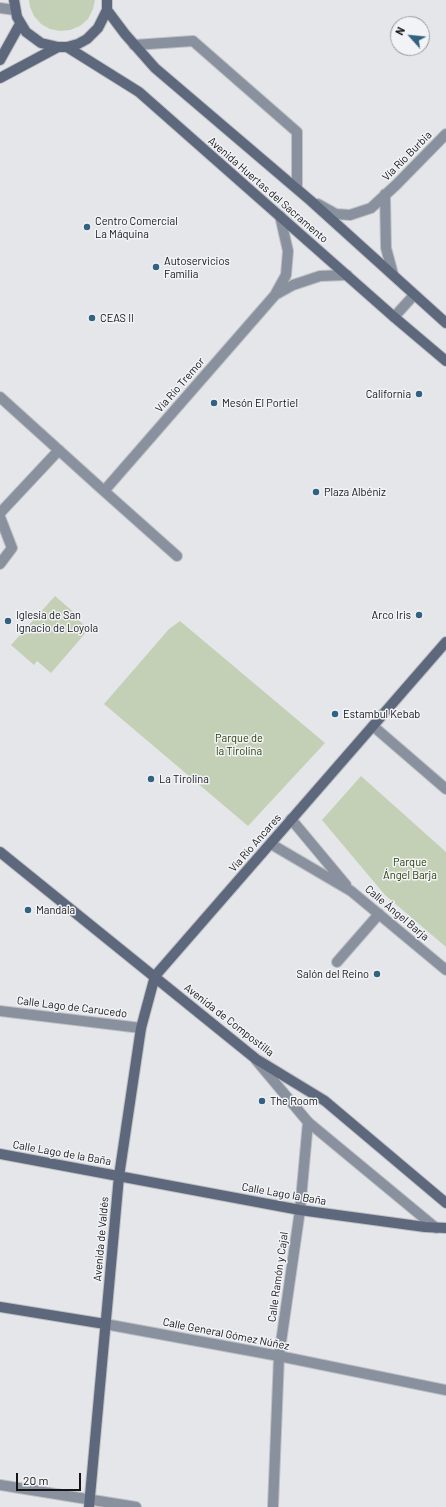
<!DOCTYPE html>
<meta charset="utf-8">
<style>
body{margin:0}
#map{position:relative;width:446px;height:1507px;overflow:hidden;background:#e4e6e9;font-family:Barlow,sans-serif}
canvas{display:block}
.north{position:absolute;left:390px;top:16px;width:40px;height:40px;box-sizing:border-box;background:#f2f3f7;border:1px solid #9a9a9d;border-radius:50%;rotate:297deg;font-size:11px;font-weight:700;line-height:16px;text-align:center;color:#151516}
.north::after{content:'';display:block;margin:auto;width:14px;height:18px;background:#316380;clip-path:polygon(50% 0,100% 100%,50% 72%,0 100%)}
.scale{position:absolute;left:16px;top:1473px;width:65px;height:18px;box-sizing:border-box;border:2px solid #151516;border-top:0;padding-left:5px;font-size:12px;line-height:14px;white-space:nowrap;color:#151516;-webkit-text-stroke:3px #f2f3f7;paint-order:stroke}
</style>
<div id="map">
<canvas width="446" height="1507"></canvas>
<div class="north">N</div>
<div class="scale">20 m</div>
</div>
<script>
const c = document.querySelector('canvas').getContext('2d');
c.lineJoin = 'round';
function fillPath(path, color) {
  c.fillStyle = color;
  c.fill(path, 'evenodd');
}
function toPath(rows) {
  const path = new Path2D();
  for (const r of rows) {
    path.moveTo(r[0], r[1]);
    for (let i = 2; i < r.length; i += 2) path.lineTo(r[i], r[i + 1]);
  }
  return path;
}
function stroke(path, color, width, dash) {
  c.strokeStyle = color;
  c.lineWidth = width;
  c.lineCap = dash ? 'butt' : 'round';
  c.setLineDash(dash || []);
  c.stroke(path);
}
function write(font, color, halo, rows, align = 'center') {
  c.font = font + ' Barlow,sans-serif';
  c.lineWidth = 3;
  c.setLineDash([]);
  c.textBaseline = 'middle';
  c.strokeStyle = halo;
  c.fillStyle = color;
  for (const [text, x, y, turn = 0] of rows) {
    c.save();
    c.translate(x, y);
    c.rotate((+turn || 0) * Math.PI / 180);
    c.textAlign = isNaN(turn) ? turn : align;
    if (halo) c.strokeText(text, 0, 0);
    c.fillText(text, 0, 0);
    c.restore();
  }
}
const green = toPath([
 [29,0,95,0,93,9,88,19,80,26,70,30,60,31,50,29,41,24,34,16,30,7],
 [55,596,77,615,75,617,89,629,51,673,37,661,34,665,11,645],
 [180,621,325,743,248,826,104,704,169,629],
 [361,776,446,852,446,947,385,895,322,820]
]);
const lane = toPath([
 [0,8,15,10],
 [134,45,193,41,297,132,297,188],
 [394,317,414,295],
 [337,962,379,914],
 [308,1122,436,1228]
]);
const street = toPath([
 [385,194,386,248,393,274],
 [318,204,336,214,350,215,371,208,396,185,446,134],
 [275,295,293,285,320,276,347,275],
 [0,397,104,491,275,295,286,275,288,251,280,216],
 [104,491,177,556],
 [0,513,59,450],
 [0,517,12,548,0,564],
 [373,726,446,789],
 [291,819,346,885],
 [271,844,351,891,446,970],
 [0,1011,141,1028],
 [256,1060,308,1122,300,1210,279,1356,273,1507],
 [105,1324,279,1356,446,1390],
 [0,1485,136,1507]
]);
const secondary = toPath([
 [14,0,17,17,26,32,41,43,58,47,67,47,78,44,87,39,98,28,107,10,107,0],
 [107,10,125,34,155,68,311,201,446,323],
 [67,47,139,92,394,317,446,361],
 [0,60,20,24],
 [0,78,58,47],
 [0,852,256,1059,325,1101,446,1203],
 [0,1154,300,1210,425,1227,446,1228],
 [0,1307,105,1324],
 [89,1507,119,1176,141,1028,155,976,446,642]
]);
const markers = [
 [87,227,4,"#316380"],
 [156,267,4,"#316380"],
 [92,318,4,"#316380"],
 [419,394,4,"#316380"],
 [214,403,4,"#316380"],
 [316,492,4,"#316380"],
 [419,615,4,"#316380"],
 [8,621,4,"#316380"],
 [335,714,4,"#316380"],
 [151,779,4,"#316380"],
 [28,910,4,"#316380"],
 [377,974,4,"#316380"],
 [262,1101,4,"#316380"]
];
const streetNames = [
 ["Vía Río Burbia",407,156,-45],
 ["Avenida Huertas del Sacramento",268,190,41],
 ["Vía Río Tremor",180,385,-49],
 ["Vía Río Ancares",255,843,-49],
 ["Calle Ángel Barja",397,913,40],
 ["Calle Lago de Carucedo",72,1007,7],
 ["Avenida de Compostilla",229,1020,38],
 ["Calle Lago de la Baña",62,1153,10],
 ["Calle Lago la Baña",284,1194,10],
 ["Avenida de Valdés",101,1239,-85],
 ["Calle Ramón y Cajal",278,1277,-82],
 ["Calle General Gómez Núñez",226,1334,11]
];
const poiNames = [
 ["Centro Comercial",95,221],
 ["La Máquina",95,234],
 ["Autoservicios",164,261],
 ["Familia",164,274],
 ["CEAS II",100,318],
 ["California",411,394,"right"],
 ["Mesón El Portiel",222,403],
 ["Plaza Albéniz",324,492],
 ["Iglesia de San",16,615],
 ["Ignacio de Loyola",16,628],
 ["Arco Iris",411,615,"right"],
 ["Estambul Kebab",343,714],
 ["La Tirolina",159,779],
 ["Mandala",36,910],
 ["Salón del Reino",369,974,"right"],
 ["The Room",270,1101]
];
const parkNames = [
 ["Parque de",239,738],
 ["la Tirolina",239,751],
 ["Parque",410,862],
 ["Ángel Barja",410,875]
];
fillPath(green, '#c4d0b5');
stroke(lane, '#bfc0c3', 12);
stroke(street, '#bfc0c3', 12);
stroke(secondary, '#bfc0c3', 12);
stroke(lane, '#89919f', 10);
stroke(street, '#89919f', 10);
stroke(secondary, '#5d687c', 10);
for (const [x, y, r, color] of markers) {
  const dot = new Path2D();
  dot.arc(x, y, r, 0, 2 * Math.PI);
  c.fillStyle = color;
  c.fill(dot);
  stroke(dot, '#f2f3f7', 1.5);
}
write('11px', '#151516', '#f2f3f7', streetNames);
write('11px', '#151516', '#f2f3f7', poiNames, 'left');
write('11px', '#293c04', '#f2f3f7', parkNames);
</script>
